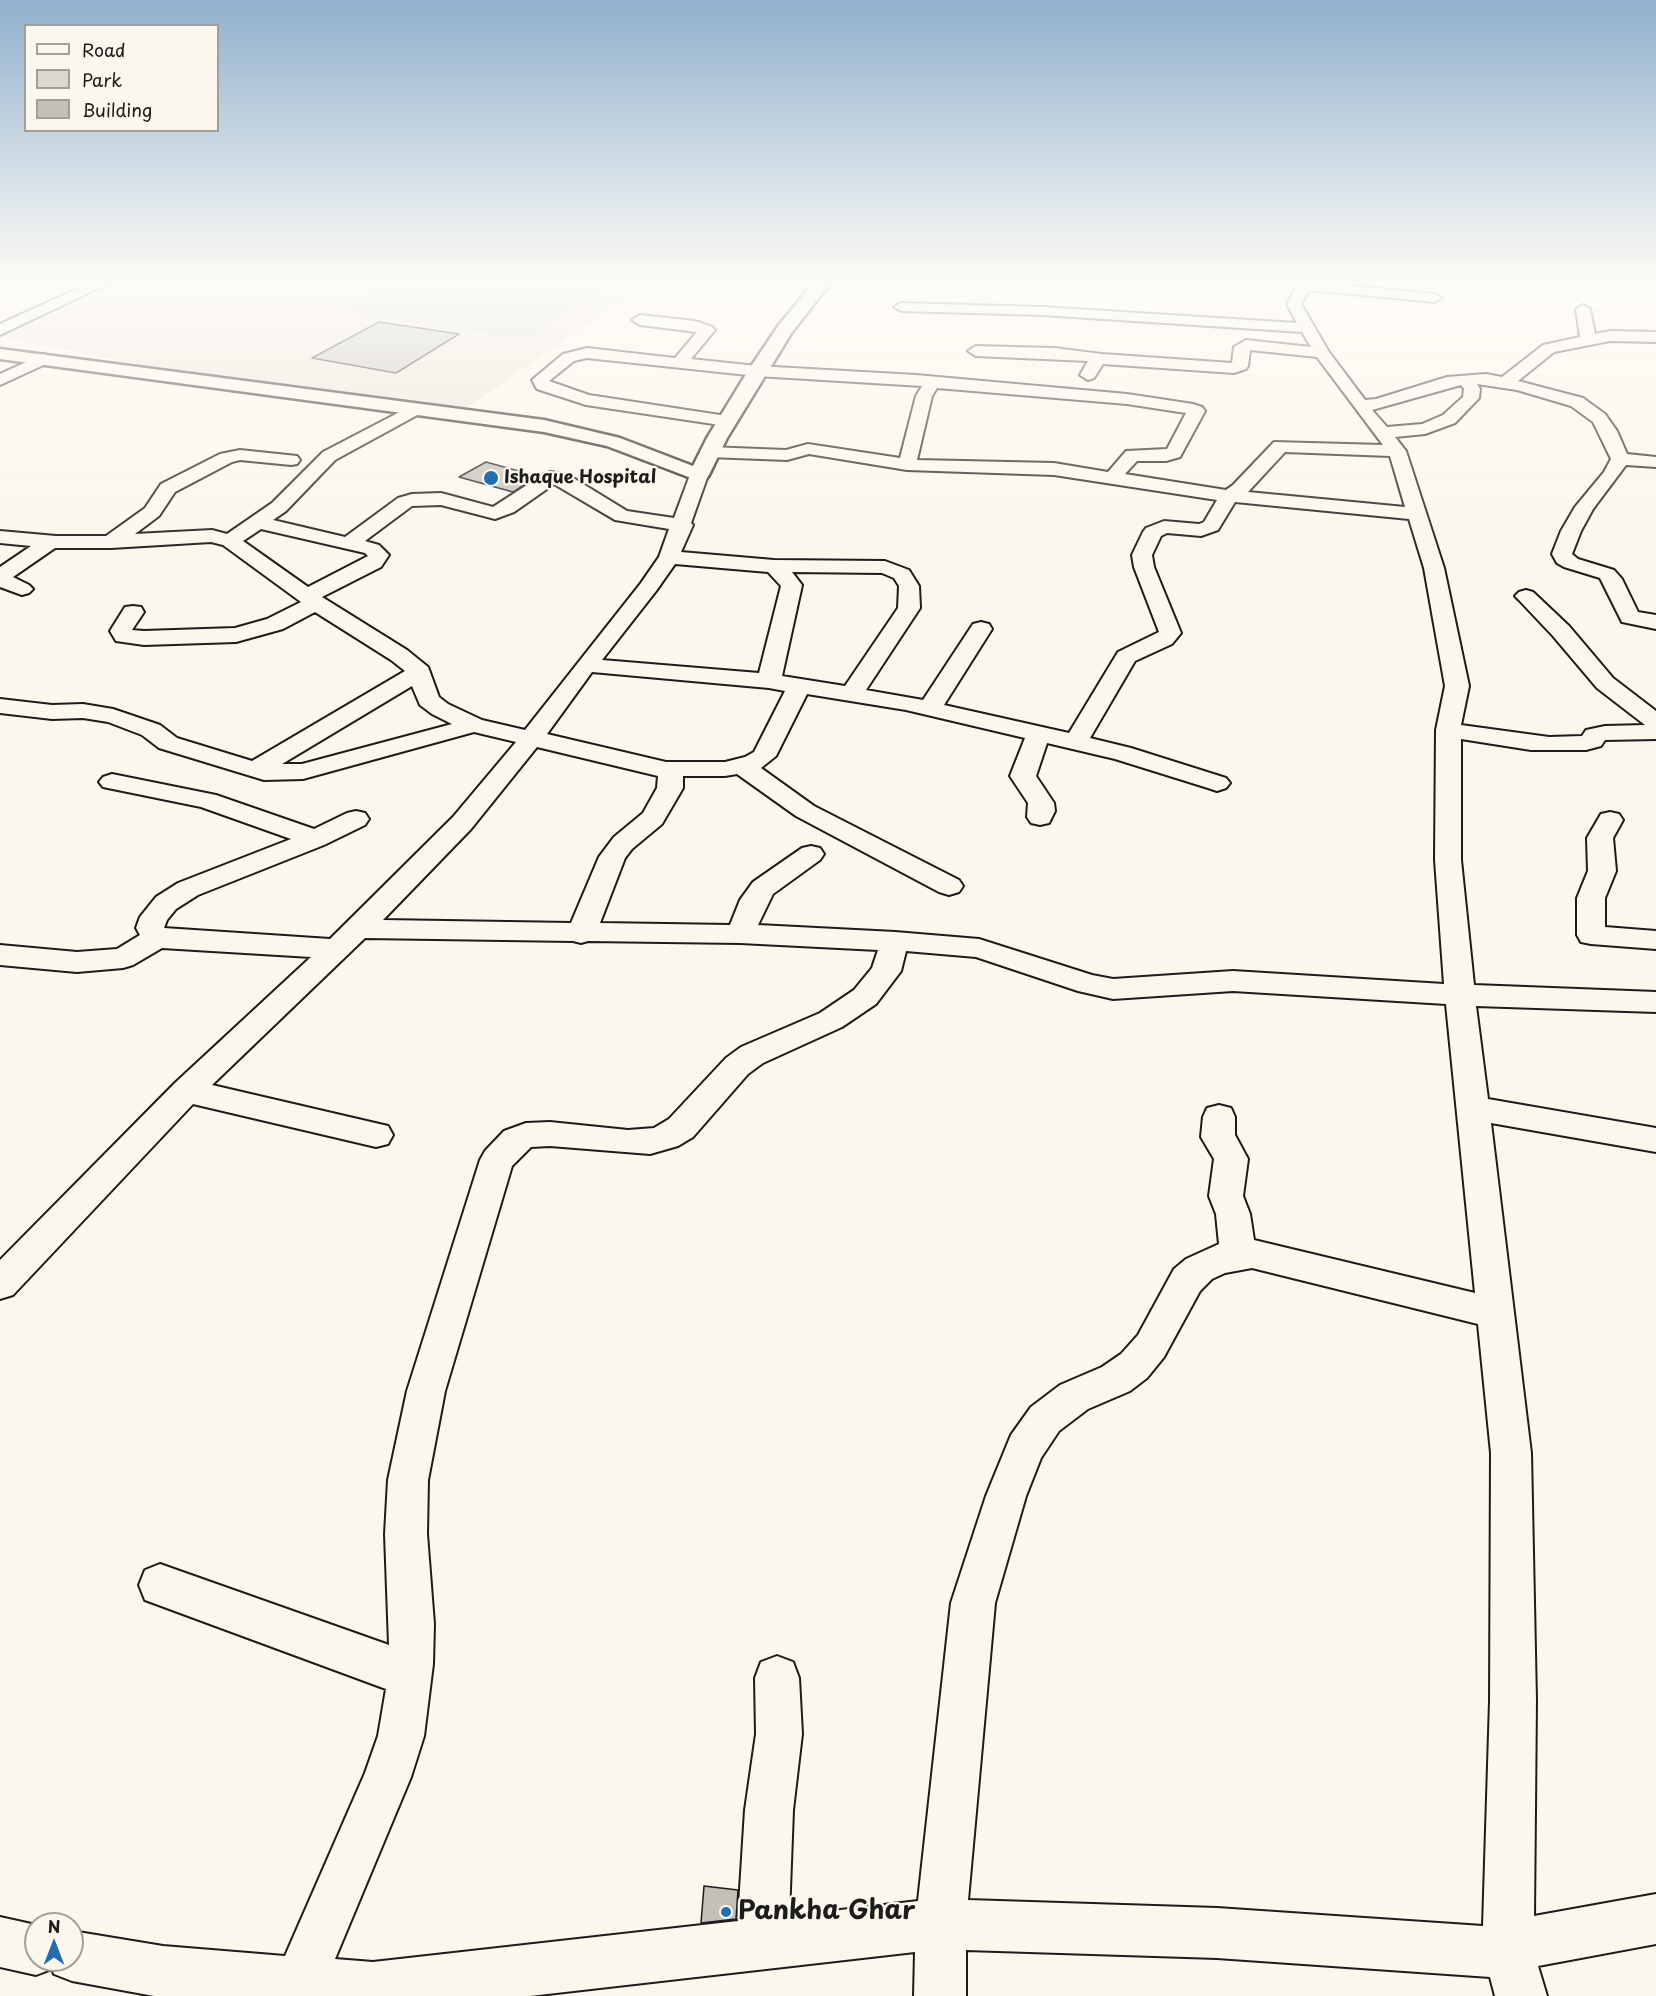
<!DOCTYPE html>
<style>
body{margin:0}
#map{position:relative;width:1656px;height:1996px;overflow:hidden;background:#fbf7ec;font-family:"Playpen Sans",sans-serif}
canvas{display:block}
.legend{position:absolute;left:24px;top:24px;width:195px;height:108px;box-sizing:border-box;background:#fbf7ec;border:2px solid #a29f99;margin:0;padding:8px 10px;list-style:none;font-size:18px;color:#1c1c1c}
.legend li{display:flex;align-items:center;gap:12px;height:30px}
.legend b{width:30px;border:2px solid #a29f99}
.north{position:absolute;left:24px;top:1912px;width:60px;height:60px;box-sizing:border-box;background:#fbf7ec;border:2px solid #a29f99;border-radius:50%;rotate:0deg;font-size:16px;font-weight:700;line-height:24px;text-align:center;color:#1c1c1c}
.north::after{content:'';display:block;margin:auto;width:21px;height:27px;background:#1f6fb2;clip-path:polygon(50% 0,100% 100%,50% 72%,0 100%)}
</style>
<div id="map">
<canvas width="1656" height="1996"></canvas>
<ul class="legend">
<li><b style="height:8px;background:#fbf7ec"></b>Road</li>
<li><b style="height:16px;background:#dad7ce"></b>Park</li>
<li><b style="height:16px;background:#c3c0b8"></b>Building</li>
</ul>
<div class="north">N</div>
</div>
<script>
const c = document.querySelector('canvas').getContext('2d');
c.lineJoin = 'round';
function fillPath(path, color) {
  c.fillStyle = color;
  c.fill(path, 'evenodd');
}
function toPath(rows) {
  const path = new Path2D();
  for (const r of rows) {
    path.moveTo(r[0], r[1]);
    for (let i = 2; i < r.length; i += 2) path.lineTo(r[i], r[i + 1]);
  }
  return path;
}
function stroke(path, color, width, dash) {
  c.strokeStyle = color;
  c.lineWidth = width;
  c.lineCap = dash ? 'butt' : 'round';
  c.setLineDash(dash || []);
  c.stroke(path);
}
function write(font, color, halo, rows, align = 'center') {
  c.font = font + ' "Playpen Sans",sans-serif';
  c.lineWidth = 4.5;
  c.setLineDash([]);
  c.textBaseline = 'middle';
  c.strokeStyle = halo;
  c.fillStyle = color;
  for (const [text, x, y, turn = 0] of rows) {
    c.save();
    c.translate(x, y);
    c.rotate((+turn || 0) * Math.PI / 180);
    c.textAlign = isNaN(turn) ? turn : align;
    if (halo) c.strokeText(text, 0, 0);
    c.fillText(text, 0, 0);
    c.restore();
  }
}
const built = toPath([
 [129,281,656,281,617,304,463,410,148,366,0,337]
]);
const green = toPath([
 [396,281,617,281,584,300,524,339,337,311]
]);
const building = toPath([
 [379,322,459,334,396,373,312,358,379,322],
 [486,462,537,476,513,492,459,477,486,462],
 [704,1886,738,1890,736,1919,701,1923,704,1886]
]);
const minor = toPath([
 [94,281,114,281,0,335,0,324,94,281],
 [1300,281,1435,294,1442,298,1435,302,1309,290,1301,304,1329,352,1365,400,1376,399,1447,377,1486,374,1502,377,1543,345,1580,337,1576,309,1583,305,1590,309,1595,334,1610,331,1656,332,1656,342,1610,341,1554,352,1518,381,1583,398,1605,414,1617,431,1627,454,1656,457,1656,467,1626,465,1593,509,1581,531,1572,554,1578,559,1614,570,1622,579,1638,612,1656,615,1656,629,1622,622,1600,578,1564,567,1557,563,1552,554,1561,531,1575,507,1604,472,1611,459,1593,422,1571,406,1517,390,1477,384,1480,389,1479,398,1455,423,1425,434,1395,437,1406,451,1444,568,1469,686,1461,725,1549,737,1582,736,1586,730,1605,726,1645,725,1597,688,1553,636,1519,600,1515,596,1519,592,1526,590,1533,592,1569,626,1613,678,1656,711,1656,739,1605,740,1601,746,1586,750,1531,750,1461,739,1461,860,1474,985,1656,992,1656,1012,1476,1006,1488,1099,1656,1128,1656,1152,1491,1123,1531,1453,1536,1701,1534,1916,1656,1894,1656,1944,1538,1966,1547,1996,1495,1996,1490,1977,1217,1958,966,1950,966,1996,914,1996,915,1952,530,1996,154,1996,72,1981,54,1974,52,1969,36,1975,0,1967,0,1917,36,1925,36,1960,72,1960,72,1931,163,1946,285,1956,365,1773,378,1736,386,1689,145,1600,139,1585,145,1570,160,1564,389,1645,385,1534,388,1480,407,1391,480,1160,485,1151,504,1131,526,1123,550,1122,628,1130,654,1128,669,1119,726,1058,741,1047,820,1013,854,990,872,968,878,950,740,943,588,941,581,943,573,941,365,938,212,1085,388,1126,393,1135,388,1144,376,1147,193,1104,13,1295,0,1299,0,1260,175,1083,311,957,162,948,133,965,123,968,77,972,0,965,0,945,77,952,117,949,140,935,136,928,140,917,156,897,178,883,291,839,201,807,103,787,99,782,103,777,112,774,216,795,314,829,347,813,356,811,365,813,369,819,365,825,324,845,198,895,176,909,167,920,164,928,330,939,453,817,516,742,474,732,303,779,264,780,159,748,142,735,108,722,83,718,52,719,0,713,0,699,52,705,83,704,113,709,160,725,177,738,252,761,405,671,391,660,315,612,283,629,236,642,144,645,116,641,110,631,125,607,133,606,141,607,144,612,132,630,144,631,235,628,267,619,301,602,223,545,211,542,111,548,55,548,13,577,29,585,33,589,29,593,22,595,0,587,0,567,31,546,0,543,0,531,56,536,106,536,145,508,161,484,220,454,240,450,297,456,300,460,297,464,291,465,240,460,232,462,175,492,159,516,135,534,212,530,227,534,272,503,323,452,415,404,421,405,424,409,421,413,335,460,286,511,273,520,345,537,398,498,412,494,441,493,493,507,544,474,551,472,570,476,627,511,674,518,690,475,692,471,699,469,706,471,708,475,691,523,693,525,681,552,774,560,885,561,909,570,919,586,920,608,866,690,923,700,973,624,981,622,989,624,992,629,944,705,1069,733,1118,652,1159,632,1134,567,1132,555,1143,532,1146,528,1164,521,1199,524,1204,522,1217,500,1054,475,907,470,809,454,787,460,709,457,703,456,700,452,703,448,709,447,786,450,808,444,900,458,916,396,922,386,757,376,587,358,574,361,549,381,589,395,733,417,736,421,733,425,727,426,586,405,537,389,532,380,563,354,587,348,675,358,697,332,640,325,632,320,640,315,695,321,712,327,715,330,691,359,757,366,916,375,1127,394,1193,404,1202,407,1205,411,1180,457,1166,461,1137,461,1125,474,1226,490,1233,485,1274,442,1383,445,1317,357,1250,350,1248,366,1246,369,1234,373,1103,364,1094,378,1088,380,1080,375,1088,361,976,356,968,351,976,346,1054,348,1102,354,1232,363,1234,347,1246,340,1311,347,1302,332,1042,315,901,311,894,307,901,303,1042,307,1297,323,1287,304,1300,281],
 [1461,385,1464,389,1463,397,1443,415,1422,424,1387,427,1372,410,1461,385],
 [937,388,1127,404,1186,413,1167,449,1126,451,1108,472,1054,463,917,460,932,396,937,388],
 [1285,452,1390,456,1405,507,1248,492,1285,452],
 [554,484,615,520,669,529,659,557,641,583,525,730,482,720,448,704,439,697,428,667,407,650,322,597,381,567,389,555,379,545,365,541,412,506,441,505,495,519,514,512,554,484],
 [1235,502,1409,519,1424,568,1445,686,1436,730,1435,860,1444,984,1233,971,1113,979,1092,975,979,939,895,932,758,925,773,894,820,860,824,854,820,848,811,846,802,848,753,882,740,900,730,925,600,923,625,858,632,849,662,824,683,788,683,776,725,776,737,774,796,816,939,892,949,895,959,892,963,886,959,880,814,806,761,768,776,756,807,694,906,710,1025,738,1010,776,1028,803,1027,817,1031,823,1040,825,1049,823,1055,811,1054,803,1036,776,1047,743,1115,759,1208,788,1217,791,1226,788,1230,783,1226,778,1131,748,1090,738,1135,661,1172,644,1181,633,1154,567,1152,555,1161,536,1167,533,1201,536,1218,530,1235,502],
 [261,529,365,553,368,556,308,587,243,541,261,529],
 [675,564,768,572,781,586,759,673,602,660,656,591,675,564],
 [792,572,882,573,894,578,899,586,898,608,845,686,782,676,802,585,792,572],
 [592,672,769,688,785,691,754,752,745,757,725,762,666,762,547,734,592,672],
 [412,686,420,705,432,714,452,724,302,764,282,764,412,686],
 [537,747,658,776,657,788,643,813,614,837,599,857,571,923,383,920,471,829,537,747],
 [906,951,976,957,1078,991,1113,999,1233,991,1446,1004,1475,1293,1254,1240,1250,1214,1243,1196,1248,1159,1235,1135,1235,1117,1231,1108,1219,1105,1207,1108,1203,1117,1201,1137,1214,1159,1209,1196,1216,1214,1219,1244,1186,1259,1174,1269,1138,1335,1121,1354,1102,1367,1060,1385,1031,1407,1011,1435,986,1496,951,1603,918,1901,789,1916,793,1810,802,1734,799,1678,793,1662,777,1656,761,1662,755,1678,756,1734,745,1810,738,1921,373,1962,335,1959,411,1777,424,1736,433,1664,434,1624,427,1534,428,1480,445,1391,512,1166,531,1147,550,1146,650,1154,678,1146,693,1137,748,1074,763,1063,842,1027,876,1004,901,971,906,951],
 [1252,1268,1478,1324,1491,1453,1490,1701,1483,1926,1217,1908,968,1900,995,1603,1026,1496,1041,1458,1059,1431,1088,1409,1130,1391,1147,1378,1164,1357,1200,1291,1212,1279,1225,1273,1252,1268],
 [44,354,52,359,50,362,0,385,0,374,44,354],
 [1610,812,1619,814,1623,820,1613,838,1616,871,1605,898,1605,927,1656,931,1656,949,1591,944,1581,942,1577,935,1577,898,1588,871,1587,838,1601,814,1610,812]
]);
const highway = toPath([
 [815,281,832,281,792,332,727,438,709,475,706,479,699,481,607,446,544,432,0,359,0,349,544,420,620,438,693,466,707,438,748,371,779,325,815,281]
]);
const markers = [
 [491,478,8,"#1f6fb2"],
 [726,1912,6,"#1f6fb2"]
];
const farPoinames = [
 ["Ishaque Hospital",504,478]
];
const nearPoinames = [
 ["Pankha Ghar",738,1912]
];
fillPath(built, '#eae6dc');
fillPath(green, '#dad7ce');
fillPath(building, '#c3c0b8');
stroke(building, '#1c1c1c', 1.5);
stroke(minor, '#1c1c1c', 4);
stroke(highway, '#1c1c1c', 5);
fillPath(minor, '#fbf7ec');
fillPath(highway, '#fbf7ec');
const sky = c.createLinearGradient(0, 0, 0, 561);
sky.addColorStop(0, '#91b1cd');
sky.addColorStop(0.5, '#fdfbf6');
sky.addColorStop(1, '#fdfbf600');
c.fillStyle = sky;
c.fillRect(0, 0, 1656, 561);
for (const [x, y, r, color] of markers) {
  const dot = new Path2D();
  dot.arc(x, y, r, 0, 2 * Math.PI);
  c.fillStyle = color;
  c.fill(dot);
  stroke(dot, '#fbf7ec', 2);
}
write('bold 18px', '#1c1c1c', '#fbf7ec', farPoinames, 'left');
write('bold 26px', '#1c1c1c', '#fbf7ec', nearPoinames, 'left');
</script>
